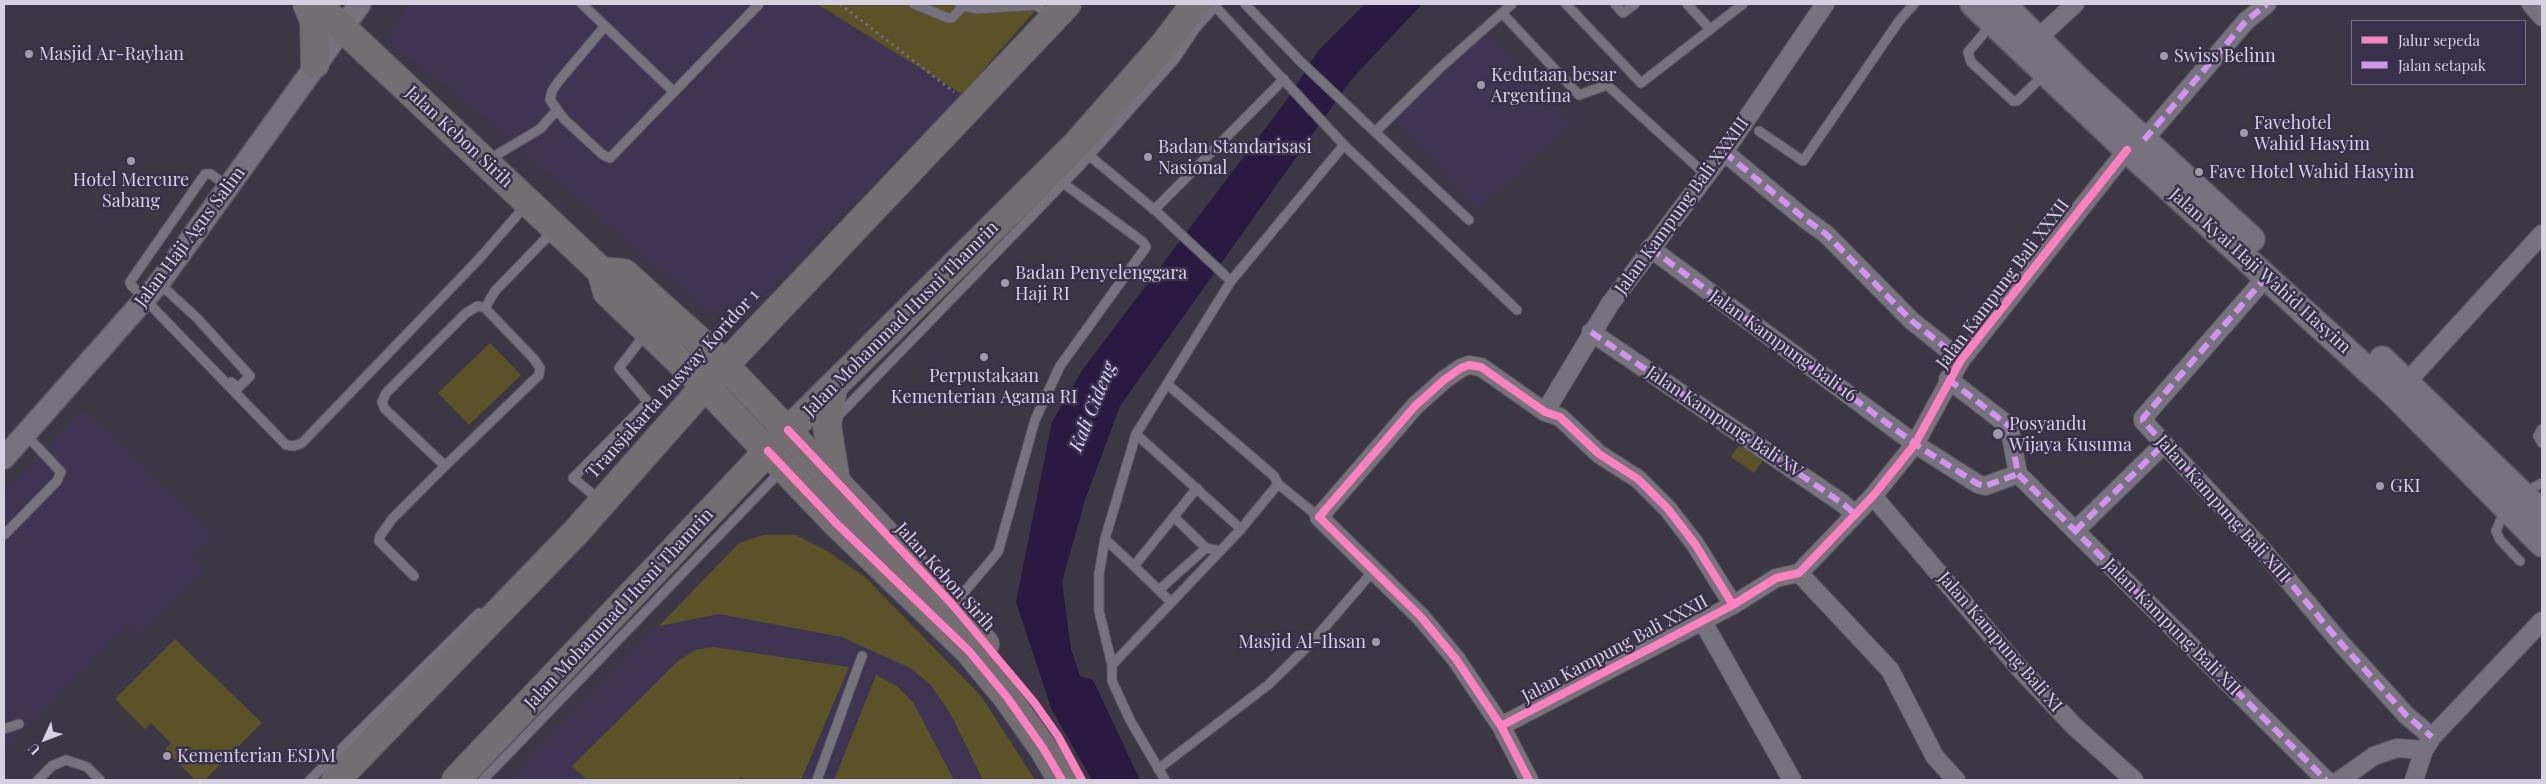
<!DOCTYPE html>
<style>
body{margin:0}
#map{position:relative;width:2546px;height:784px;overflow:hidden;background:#3b3745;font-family:"Playfair Display",serif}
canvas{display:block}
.frame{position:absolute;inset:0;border:5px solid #d6d1e1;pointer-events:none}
.legend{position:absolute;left:2351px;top:20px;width:175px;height:65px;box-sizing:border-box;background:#39314b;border:1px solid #787187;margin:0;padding:6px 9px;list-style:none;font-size:15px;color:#d6d1e1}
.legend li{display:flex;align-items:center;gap:10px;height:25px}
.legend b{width:25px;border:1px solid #787187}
.north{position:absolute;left:20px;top:714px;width:50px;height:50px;-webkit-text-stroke:4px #39314b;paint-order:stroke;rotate:227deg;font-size:14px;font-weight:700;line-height:20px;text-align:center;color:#d6d1e1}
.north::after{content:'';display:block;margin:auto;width:18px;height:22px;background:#d6d1e1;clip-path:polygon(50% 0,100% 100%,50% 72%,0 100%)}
</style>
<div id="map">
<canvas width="2546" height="784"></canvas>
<div class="frame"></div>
<ul class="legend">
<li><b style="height:6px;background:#ff80c0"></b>Jalur sepeda</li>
<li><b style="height:6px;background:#d193ec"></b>Jalan setapak</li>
</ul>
<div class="north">U</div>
</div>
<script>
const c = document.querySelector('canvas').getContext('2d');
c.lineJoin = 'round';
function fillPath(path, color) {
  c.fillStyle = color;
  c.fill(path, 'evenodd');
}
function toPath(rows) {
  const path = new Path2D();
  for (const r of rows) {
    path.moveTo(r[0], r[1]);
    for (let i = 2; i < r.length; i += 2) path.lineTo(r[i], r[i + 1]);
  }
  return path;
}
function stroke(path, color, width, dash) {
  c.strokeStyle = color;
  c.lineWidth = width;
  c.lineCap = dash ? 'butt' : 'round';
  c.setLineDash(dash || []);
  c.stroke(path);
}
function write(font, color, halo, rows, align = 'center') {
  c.font = font + ' "Playfair Display",serif';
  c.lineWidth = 5;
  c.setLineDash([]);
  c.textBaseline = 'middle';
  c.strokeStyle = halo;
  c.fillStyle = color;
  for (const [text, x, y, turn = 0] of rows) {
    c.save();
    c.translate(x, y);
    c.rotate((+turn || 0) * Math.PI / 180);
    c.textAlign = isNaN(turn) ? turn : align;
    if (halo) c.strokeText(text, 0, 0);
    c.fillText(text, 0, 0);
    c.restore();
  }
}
const built = toPath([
 [408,4,1041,4,962,94,749,309,713,316,457,94,386,41],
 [1486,32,1571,123,1478,210,1393,119],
 [84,410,211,534,190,557,204,571,141,636,128,624,4,751,4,493],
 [764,535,796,535,829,552,865,577,981,696,1035,780,507,780,739,543]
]);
const green = toPath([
 [817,4,1041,4,962,94],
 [490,343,521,375,469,425,438,393],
 [1748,432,1771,449,1754,473,1731,457],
 [764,535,796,535,829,552,865,577,981,696,1035,780,983,780,950,713,930,684,910,668,842,637,719,614,659,626,739,543],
 [175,639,262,723,205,780,195,780,165,750,171,743,151,723,145,729,115,699],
 [713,647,849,667,801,780,745,780,741,777,738,780,587,780,572,766,678,661,695,650],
 [876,675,897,686,913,702,954,780,834,780]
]);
const water = toPath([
 [1365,4,1422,4,1351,80,1120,406,1085,500,1062,582,1071,649,1080,676,1093,680,1140,780,1092,780,1051,708,1016,602,1052,422,1083,369,1286,101,1318,51]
]);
const path = toPath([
 [840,4,954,92]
]);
const service = toPath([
 [582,4,673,91],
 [914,4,948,18,952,18,963,6],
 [960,4,963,6,978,9,1036,5,1052,17],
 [1213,4,1344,145,1517,310],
 [1245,4,1301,62,1375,132,1439,69,1512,4],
 [1566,4,1641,83,1743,4],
 [1615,4,1623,13,1635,4],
 [1687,4,1710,29],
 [1502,13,1579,95,1607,85,1706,175],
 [1991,25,1968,52,1971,62,2013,101,2017,101,2045,74],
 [605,26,558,82,552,91,550,100,564,119,603,155,610,158,759,4],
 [1759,131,1803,161,1899,21,1914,4],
 [1375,132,1469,220],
 [1085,152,1157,212,1231,281],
 [488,160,540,129,556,111],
 [228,187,211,174,205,174,130,282,131,285,286,445,294,446,302,443,478,260,527,204],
 [1154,210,1284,79],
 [159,283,197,318,250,376,238,388,231,382],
 [485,308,495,291,554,230],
 [837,417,1079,167,1175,59,1195,29,1217,4],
 [2542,429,2538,436,2542,443],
 [1136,434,1241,529],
 [1278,484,1319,517],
 [2525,492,2542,483],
 [601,501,573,478,648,402,619,368,646,333],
 [2505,510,2496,531,2500,540,2520,561],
 [1174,517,1206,548],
 [4,535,57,481,61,472,26,435],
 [1105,539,1134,566],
 [414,576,379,541,380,536,392,519,445,466,385,409,382,402,386,393,466,313,478,306,485,308,534,359,540,368,539,375,445,466],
 [1159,590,1206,548,1220,551],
 [1171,602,1134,566,1197,488],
 [954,604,998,552,1035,420,1060,366,1146,247,1143,242,1059,180],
 [1112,665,1241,529,1278,484,1274,476,1167,384],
 [4,729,19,724],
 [1158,769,1268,685,1313,641,1374,570],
 [38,780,52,766,66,760,87,767,100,780],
 [310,780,479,613],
 [483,780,781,471],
 [817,780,862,656],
 [1165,780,1130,720,1112,681,1112,665,1099,611,1099,574,1105,539,1136,434,1231,281,1344,145]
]);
const minor = toPath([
 [2531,4,2542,17],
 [2037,39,2075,4],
 [2144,140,2246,21,2267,4],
 [1724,152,1805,219,1826,234,1912,321,1961,360],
 [1650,248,1918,446,1978,484,1985,486,2018,474],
 [2267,276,2143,418,2143,421,2261,548,2339,641,2406,715,2432,737],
 [1591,332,1842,503,1855,514],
 [1948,379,2009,426,2018,474,2326,780],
 [2407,382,2542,234],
 [1545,412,1610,304,1724,152,1825,4],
 [1873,496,2020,669,2074,726,2134,780],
 [2075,531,2164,444],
 [1799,573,1890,670,1935,757,1956,780],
 [1702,620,1792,780],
 [1501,726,1733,605,1776,578,1799,573,1873,496,1915,444,1961,360,2127,150],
 [1529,780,1501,726,1456,659,1421,617,1319,517,1415,406,1444,380,1461,368,1469,365,1481,367,1545,412,1560,417,1599,454,1638,479,1668,509,1695,544,1733,605],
 [2340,780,2374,756,2397,748,2424,750],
 [2414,780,2424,750,2432,737,2542,621]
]);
const tertiary = toPath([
 [4,458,159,283,360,4]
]);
const secondary = toPath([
 [1973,4,2127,150,2393,393,2542,544],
 [2003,4,2079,80,2252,239],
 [2382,359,2542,513]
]);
const primary = toPath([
 [307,4,314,21,315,64],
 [317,4,601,271,607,292,705,386,837,524,969,651,1007,697,1043,748,1062,780],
 [601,271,624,273,717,357,951,603,985,644],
 [833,387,827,426,836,481],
 [336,780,577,531,705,386,1067,4],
 [456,780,768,451,1076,145,1163,46,1195,4]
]);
const quiet = toPath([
 [2144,140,2246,21,2267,4],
 [1724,152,1805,219,1826,234,1912,321,1961,360],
 [1650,248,1918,446,1978,484,1985,486,2018,474],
 [2267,276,2143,418,2143,421,2261,548,2339,641,2406,715,2432,737],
 [1591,332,1842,503,1855,514],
 [1948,379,2009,426,2018,474,2326,780],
 [2075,531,2164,444]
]);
const cycleway = toPath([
 [788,430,951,603,1034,702,1058,736,1082,780],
 [768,451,837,524,969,651,1007,697,1043,748,1062,780],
 [1501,726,1733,605,1776,578,1799,573,1873,496,1915,444,1961,360,2127,150],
 [1529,780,1501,726,1456,659,1421,617,1319,517,1415,406,1444,380,1461,368,1469,365,1481,367,1545,412,1560,417,1599,454,1638,479,1668,509,1695,544,1733,605]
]);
const markers = [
 [29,54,5,"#a09baa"],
 [2164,56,5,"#a09baa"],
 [1481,85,5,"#a09baa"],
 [2244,133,5,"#a09baa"],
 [1148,157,5,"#a09baa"],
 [131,161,5,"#a09baa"],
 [2199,172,5,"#a09baa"],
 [1005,283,5,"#a09baa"],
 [984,357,5,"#a09baa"],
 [1998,434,6,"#a09baa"],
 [2380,486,5,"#a09baa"],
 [1376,642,5,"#a09baa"],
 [167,756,5,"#a09baa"]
];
const poiNames = [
 ["Masjid Ar-Rayhan",39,54],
 ["Swiss Belinn",2174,56],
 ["Kedutaan besar",1491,75],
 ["Argentina",1491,96],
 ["Favehotel",2254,123],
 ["Wahid Hasyim",2254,144],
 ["Badan Standarisasi",1158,147],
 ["Nasional",1158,168],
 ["Fave Hotel Wahid Hasyim",2209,172],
 ["Hotel Mercure",131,180,"center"],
 ["Sabang",131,201,"center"],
 ["Badan Penyelenggara",1015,273],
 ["Haji RI",1015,294],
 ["Perpustakaan",984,376,"center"],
 ["Kementerian Agama RI",984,397,"center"],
 ["Posyandu",2009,424],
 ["Wijaya Kusuma",2009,445],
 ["GKI",2390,486],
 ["Masjid Al-Ihsan",1366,642,"right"],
 ["Kementerian ESDM",177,756]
];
const streetNames = [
 ["Jalan Kebon Sirih",459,137,43],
 ["Jalan Kampung Bali XXXIII",1682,206,-54],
 ["Jalan Haji Agus Salim",190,237,-53],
 ["Jalan Kyai Haji Wahid Hasyim",2260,271,42],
 ["Jalan Kampung Bali XXXII",2003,284,-53],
 ["Jalan Mohammad Husni Thamrin",901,319,-45],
 ["Jalan Kampung Bali 16",1783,346,36],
 ["Transjakarta Busway Koridor 1",673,384,-48],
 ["Jalan Kampung Bali XV",1724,422,34],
 ["Jalan Kampung Bali XIII",2223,509,48],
 ["Jalan Kebon Sirih",945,577,48],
 ["Jalan Mohammad Husni Thamrin",619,609,-47],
 ["Jalan Kampung Bali XII",2172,627,45],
 ["Jalan Kampung Bali XI",2000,642,49],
 ["Jalan Kampung Bali XXXII",1615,649,-28]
];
const waterNames = [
 ["Kali Cideng",1093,407,-68]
];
fillPath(built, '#3f3553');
fillPath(green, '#5b5327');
fillPath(water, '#291a41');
stroke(service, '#5a5562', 11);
stroke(minor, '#5a5562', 20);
stroke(tertiary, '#5a5562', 24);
stroke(secondary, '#5a5562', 28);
stroke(primary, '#5a5562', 30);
stroke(path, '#716d78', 3, [2.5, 4]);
stroke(service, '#76727e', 9);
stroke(minor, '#76727e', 18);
stroke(tertiary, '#76727e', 21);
stroke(secondary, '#76727e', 25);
stroke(primary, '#726e71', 28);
stroke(quiet, '#d193ec', 6, [12, 6]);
stroke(cycleway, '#ff80c0', 8);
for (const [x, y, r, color] of markers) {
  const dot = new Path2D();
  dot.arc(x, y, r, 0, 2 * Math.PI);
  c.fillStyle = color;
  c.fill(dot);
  stroke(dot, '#39314b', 2);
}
write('18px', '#d6d1e1', '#39314b', poiNames, 'left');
write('18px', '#d6d1e1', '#39314b', streetNames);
write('italic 19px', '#ded0fe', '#39314b', waterNames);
</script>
